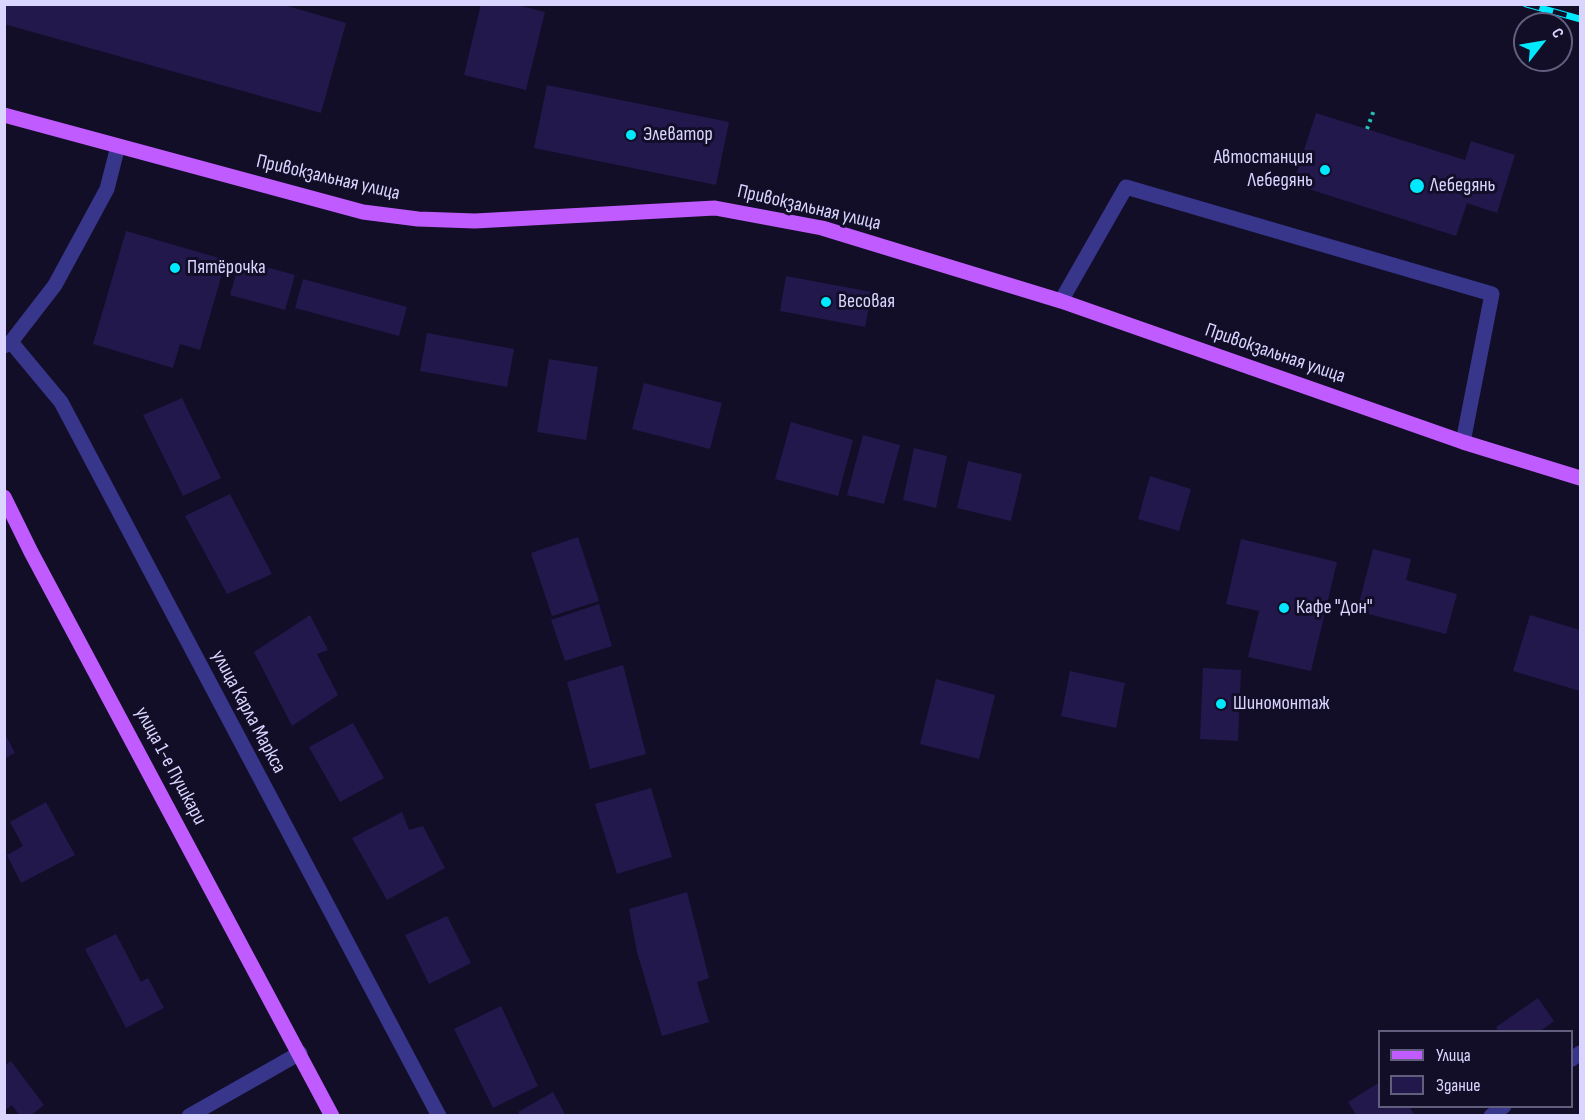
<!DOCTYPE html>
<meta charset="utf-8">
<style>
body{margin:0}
#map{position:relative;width:1585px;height:1120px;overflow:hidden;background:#120e28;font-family:"Sofia Sans Condensed",sans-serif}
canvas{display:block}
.frame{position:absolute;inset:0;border:6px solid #d9d5ff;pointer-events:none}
.legend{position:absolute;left:1378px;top:1030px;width:195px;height:78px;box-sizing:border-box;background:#120e28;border:2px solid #625e7e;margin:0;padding:8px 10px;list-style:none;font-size:18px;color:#d9d5ff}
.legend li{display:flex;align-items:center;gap:12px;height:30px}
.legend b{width:30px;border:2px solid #625e7e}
.north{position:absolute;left:1513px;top:12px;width:60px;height:60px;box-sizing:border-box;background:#120e28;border:2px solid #625e7e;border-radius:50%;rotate:59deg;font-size:16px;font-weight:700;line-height:24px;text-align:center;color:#d9d5ff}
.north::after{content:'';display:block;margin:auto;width:21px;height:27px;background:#01e9ff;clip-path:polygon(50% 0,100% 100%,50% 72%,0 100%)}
</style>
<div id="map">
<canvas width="1585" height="1120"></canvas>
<div class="frame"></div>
<ul class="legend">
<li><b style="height:8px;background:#c05cff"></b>Улица</li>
<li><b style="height:16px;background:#22184b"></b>Здание</li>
</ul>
<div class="north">С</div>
</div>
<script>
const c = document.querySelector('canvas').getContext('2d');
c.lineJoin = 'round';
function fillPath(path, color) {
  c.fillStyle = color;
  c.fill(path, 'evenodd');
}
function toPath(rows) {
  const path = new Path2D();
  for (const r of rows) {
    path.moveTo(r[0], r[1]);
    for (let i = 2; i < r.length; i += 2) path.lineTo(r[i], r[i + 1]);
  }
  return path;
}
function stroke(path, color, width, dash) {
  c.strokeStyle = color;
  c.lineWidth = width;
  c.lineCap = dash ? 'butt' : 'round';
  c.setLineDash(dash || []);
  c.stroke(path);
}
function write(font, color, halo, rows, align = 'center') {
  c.font = font + ' "Sofia Sans Condensed",sans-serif';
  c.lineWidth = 6;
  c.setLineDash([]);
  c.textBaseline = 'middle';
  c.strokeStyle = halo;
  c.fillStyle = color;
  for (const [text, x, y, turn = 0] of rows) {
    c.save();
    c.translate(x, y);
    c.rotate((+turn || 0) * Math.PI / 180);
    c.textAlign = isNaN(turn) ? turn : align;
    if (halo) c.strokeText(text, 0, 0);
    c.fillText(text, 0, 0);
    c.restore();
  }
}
const building = toPath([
 [4,4,281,4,346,23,321,113,4,24],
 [481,4,513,4,545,12,526,90,464,75],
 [547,85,729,122,716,185,534,148],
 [1316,113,1465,160,1471,141,1515,155,1497,213,1467,203,1456,236,1293,184],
 [126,231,226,260,200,350,180,344,173,368,93,344],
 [240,260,295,275,285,310,230,295],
 [786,276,872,292,865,327,780,311],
 [303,279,407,307,399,336,295,308],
 [427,333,514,349,507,387,420,371],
 [549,359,598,367,586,440,537,432],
 [644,383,722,403,710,449,632,429],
 [182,398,221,478,183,496,143,415],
 [791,422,853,440,838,496,775,479],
 [863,435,900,445,884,504,847,495],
 [914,448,947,456,936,508,903,500],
 [968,461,1022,474,1011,521,957,508],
 [1150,476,1191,489,1179,531,1138,519],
 [230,494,272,574,227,594,185,516],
 [578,537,599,601,552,616,531,553],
 [1241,539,1337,562,1311,671,1248,657,1259,611,1226,604],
 [1373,549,1411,559,1406,580,1457,594,1446,634,1357,611],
 [599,604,612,646,565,661,551,620],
 [310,615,328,650,317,654,338,695,292,726,254,652],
 [1530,615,1580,630,1580,691,1513,671],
 [623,665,646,754,590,769,567,682],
 [1203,668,1241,670,1238,741,1200,739],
 [1070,671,1125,683,1116,728,1061,716],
 [936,679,995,695,979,759,920,744],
 [353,723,384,778,340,802,309,747],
 [4,732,15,753,4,759],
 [651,788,672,857,617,874,595,804],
 [46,802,75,855,21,883,7,855,23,846,10,822],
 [402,812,409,830,423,826,445,868,387,900,352,838],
 [687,892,709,978,697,982,709,1022,662,1036,637,952,629,909],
 [447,916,471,963,429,984,405,935],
 [116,934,141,982,148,978,164,1008,126,1028,85,949],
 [1538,998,1554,1021,1539,1032,1499,1032,1496,1027],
 [501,1006,538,1086,493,1108,454,1029],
 [11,1061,44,1105,30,1116,20,1116,12,1105,4,1111,4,1066],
 [1380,1082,1380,1106,1409,1106,1415,1116,1357,1116,1348,1102],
 [553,1092,566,1116,520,1116,518,1112]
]);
const path = toPath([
 [1367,129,1374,110]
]);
const minor = toPath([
 [1061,301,1126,187,1492,294,1463,442],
 [11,342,55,285,107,189,118,146],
 [4,346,11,342,61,402,439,1116],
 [1572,1059,1580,1053],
 [189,1116,300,1053],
 [1491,1116,1504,1106]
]);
const major = toPath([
 [4,115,363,212,418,219,475,221,715,208,822,228,1061,301,1463,442,1580,478],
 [4,497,31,552,332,1116]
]);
const rail = toPath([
 [1526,4,1580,19]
]);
const markers = [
 [631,135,6,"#01e9ff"],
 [1325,170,6,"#01e9ff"],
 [1417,186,8,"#01e9ff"],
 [175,268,6,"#01e9ff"],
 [826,302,6,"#01e9ff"],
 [1284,608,6,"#01e9ff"],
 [1221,704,6,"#01e9ff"]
];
const poiNames = [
 ["Элеватор",643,135],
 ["Автостанция",1313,158,"right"],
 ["Лебедянь",1313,181,"right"],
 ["Лебедянь",1430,186],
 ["Пятёрочка",187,268],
 ["Весовая",838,302],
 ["Кафе \"Дон\"",1296,608],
 ["Шиномонтаж",1233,704]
];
const streetNames = [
 ["Привокзальная улица",328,178,13],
 ["Привокзальная улица",809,208,13],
 ["Привокзальная улица",1275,354,19],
 ["улица Карла Маркса",248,712,62],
 ["улица 1-е Пушкари",170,766,62]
];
fillPath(building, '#22184b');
stroke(path, '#26c2b6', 4, [3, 4.5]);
stroke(minor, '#37368b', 15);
stroke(major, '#c05cff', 15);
stroke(rail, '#01e9ff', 7);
stroke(rail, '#120e28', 4.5, [14]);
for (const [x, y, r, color] of markers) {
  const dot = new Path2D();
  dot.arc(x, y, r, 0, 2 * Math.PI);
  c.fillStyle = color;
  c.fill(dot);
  stroke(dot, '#120e28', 2);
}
write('20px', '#d9d5ff', '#120e28', poiNames, 'left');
write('20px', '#d9d5ff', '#120e28', streetNames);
</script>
